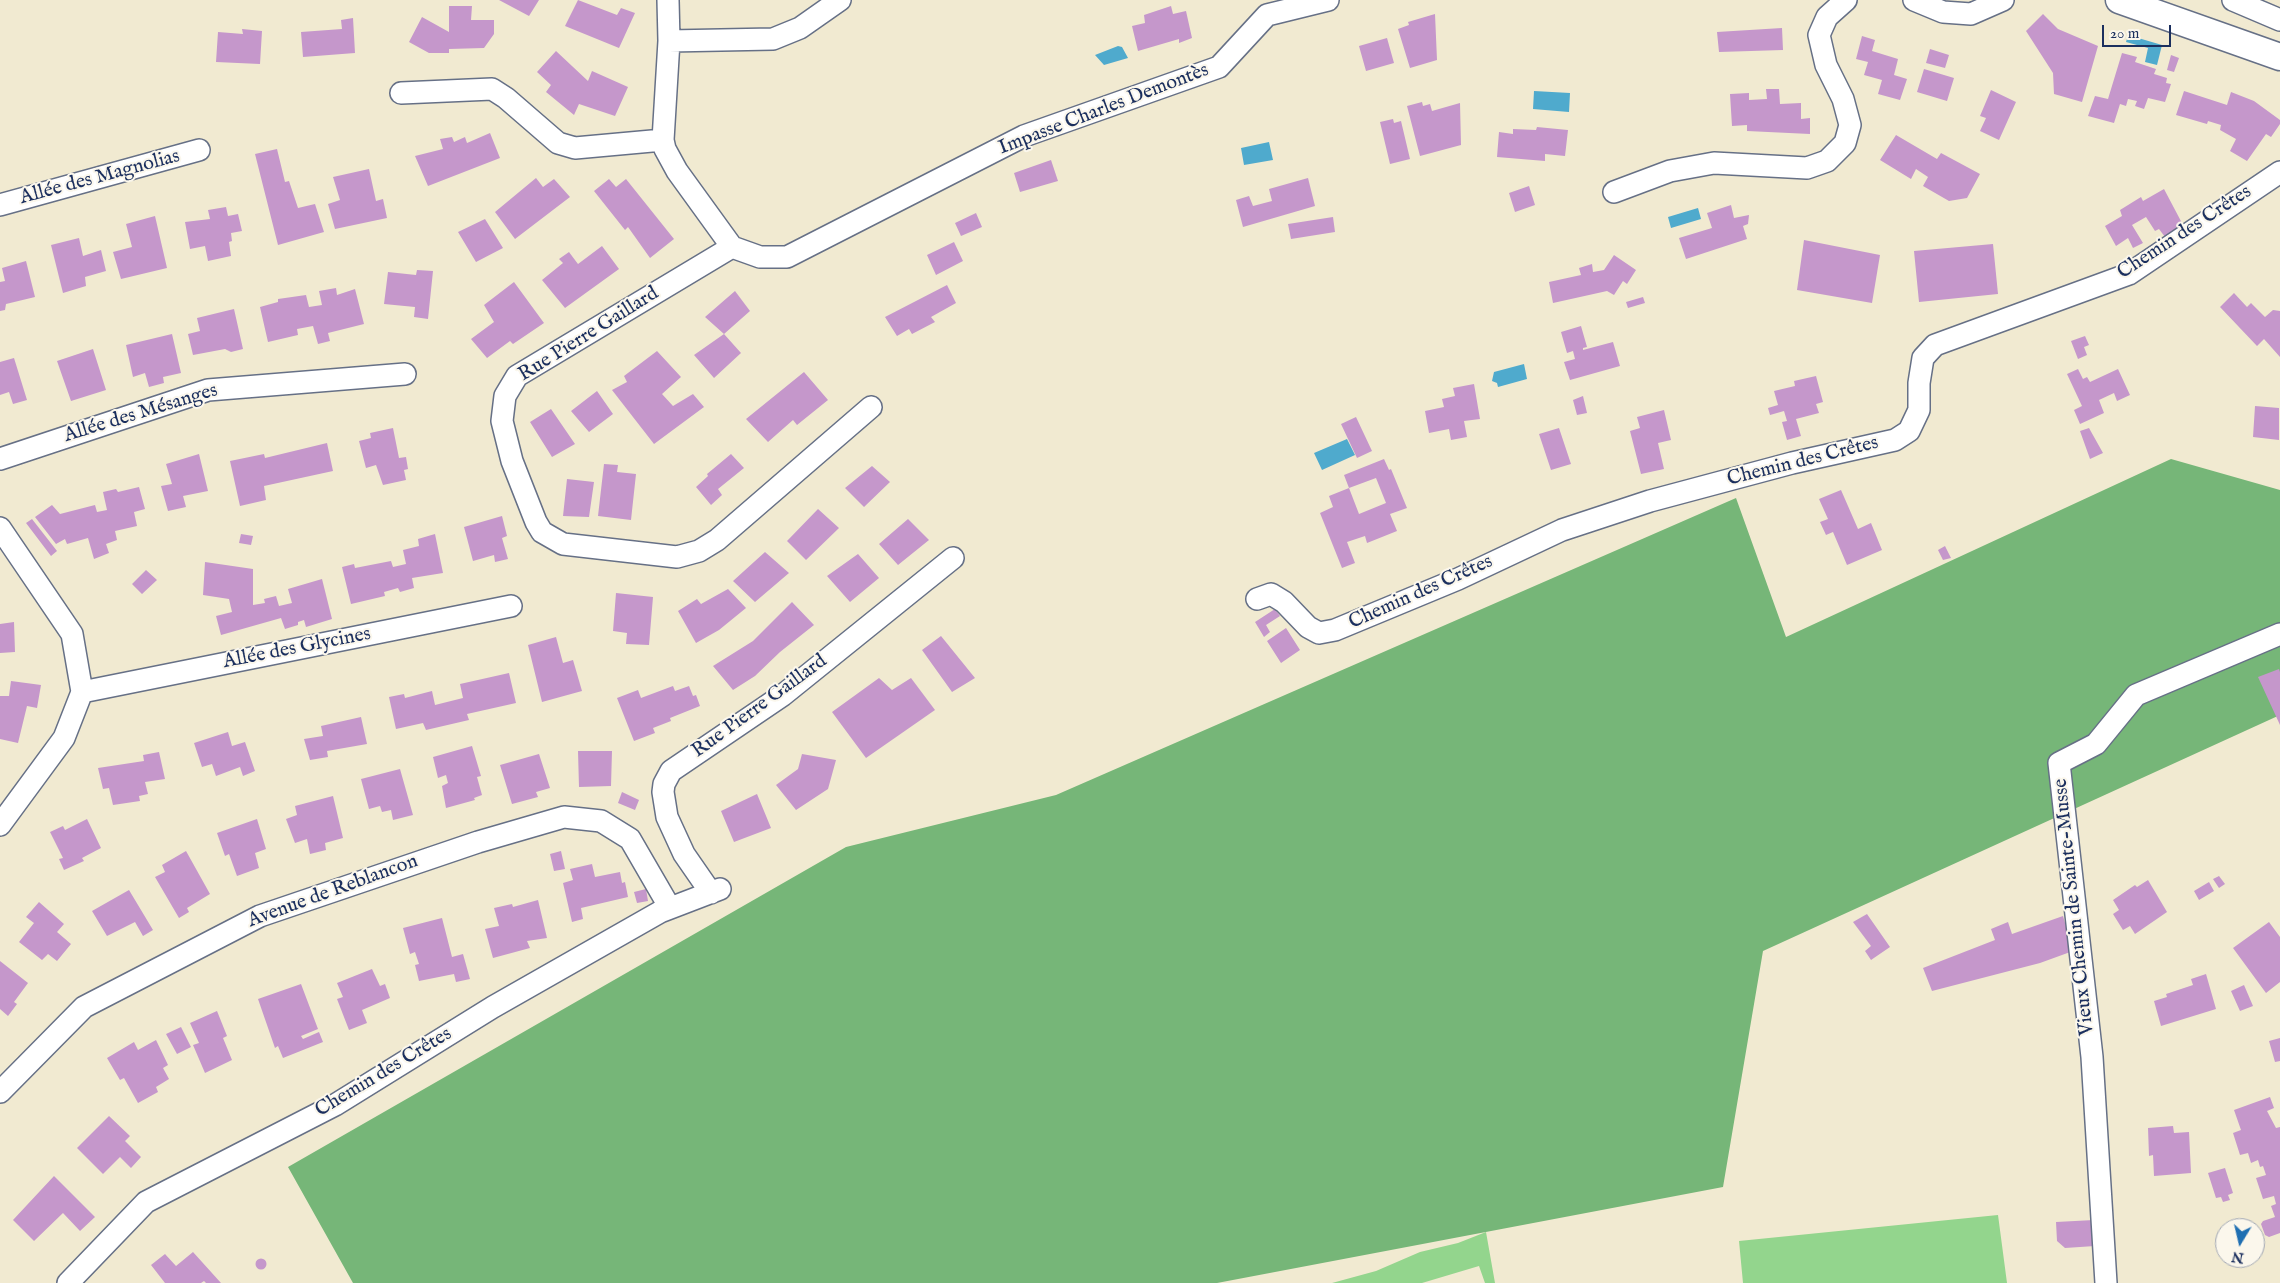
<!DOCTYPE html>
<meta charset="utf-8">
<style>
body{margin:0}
#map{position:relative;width:2280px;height:1283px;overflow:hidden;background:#f1ead1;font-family:"IM FELL English",serif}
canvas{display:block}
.north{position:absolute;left:2215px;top:1218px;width:50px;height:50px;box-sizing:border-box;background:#fbf7ec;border:1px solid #a1a7b3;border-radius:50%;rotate:189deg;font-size:14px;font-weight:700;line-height:20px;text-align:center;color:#1b2f5e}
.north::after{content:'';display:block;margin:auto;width:18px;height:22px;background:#1f6fb2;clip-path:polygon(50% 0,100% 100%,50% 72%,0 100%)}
.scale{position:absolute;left:2102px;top:25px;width:69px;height:22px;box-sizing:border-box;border:2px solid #1b2f5e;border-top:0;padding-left:6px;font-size:15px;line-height:18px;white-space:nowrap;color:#1b2f5e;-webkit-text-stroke:4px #fbf7ec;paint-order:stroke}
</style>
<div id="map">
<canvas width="2280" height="1283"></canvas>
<div class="north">N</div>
<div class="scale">20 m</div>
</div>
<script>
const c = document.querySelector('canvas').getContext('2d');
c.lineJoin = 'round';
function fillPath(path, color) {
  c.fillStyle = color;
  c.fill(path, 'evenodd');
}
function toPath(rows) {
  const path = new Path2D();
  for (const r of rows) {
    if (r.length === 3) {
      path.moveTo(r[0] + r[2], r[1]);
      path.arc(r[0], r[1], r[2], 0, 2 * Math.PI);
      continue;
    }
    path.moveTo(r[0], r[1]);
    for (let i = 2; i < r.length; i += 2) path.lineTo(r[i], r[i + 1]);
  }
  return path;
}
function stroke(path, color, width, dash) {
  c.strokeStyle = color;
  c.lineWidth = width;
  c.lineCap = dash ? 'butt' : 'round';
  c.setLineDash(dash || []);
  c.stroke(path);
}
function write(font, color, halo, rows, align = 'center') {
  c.font = font + ' "IM FELL English",serif';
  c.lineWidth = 4;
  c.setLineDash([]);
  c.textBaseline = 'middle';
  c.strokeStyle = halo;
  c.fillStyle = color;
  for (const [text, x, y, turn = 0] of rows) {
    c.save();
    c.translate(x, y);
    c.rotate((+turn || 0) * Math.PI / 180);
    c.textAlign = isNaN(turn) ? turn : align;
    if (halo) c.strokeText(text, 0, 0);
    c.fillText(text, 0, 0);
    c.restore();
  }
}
const green = toPath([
 [1998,1215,2007,1283,1743,1283,1739,1241],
 [1486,1232,1495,1283,1485,1283,1479,1266,1422,1283,1332,1283,1376,1271,1420,1252,1458,1243]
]);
const forest = toPath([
 [2171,459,2280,490,2280,715,1763,951,1723,1187,1217,1283,353,1283,288,1167,846,847,1056,795,1736,498,1786,637]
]);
const water = toPath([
 [2128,35,2162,45,2157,65,2145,62,2148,48,2126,42],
 [1118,46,1122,47,1128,58,1104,65,1095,55],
 [1534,91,1570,93,1569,112,1533,109],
 [1269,142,1273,160,1244,165,1241,148],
 [1698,208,1701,219,1671,228,1668,217],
 [1524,364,1527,379,1498,387,1497,383,1492,381,1494,372],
 [1347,439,1355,455,1322,470,1314,453]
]);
const building = toPath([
 [499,0,539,0,529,16],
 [578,0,617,15,621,8,635,13,619,48,565,26],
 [449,6,472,6,471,20,494,20,494,34,484,48,449,49,449,53,429,53,409,42,422,17,449,32],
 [1171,6,1173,14,1186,11,1192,38,1179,43,1179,39,1138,51,1132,26,1145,23,1144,15],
 [1435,14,1437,60,1410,68,1398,29,1409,25,1408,22],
 [2043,14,2058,29,2098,46,2082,102,2054,94,2053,73,2026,31],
 [353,18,355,53,303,57,301,32,342,29,341,20],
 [1782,28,1783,50,1719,52,1717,32],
 [242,29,262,31,260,64,216,62,218,32,243,34],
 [1862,36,1875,40,1872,51,1898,59,1894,75,1907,79,1900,100,1878,94,1882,80,1864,75,1868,62,1856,59],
 [1387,38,1394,63,1366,71,1359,46],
 [1930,49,1949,55,1945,68,1926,63],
 [556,51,588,81,592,71,628,87,615,116,579,104,574,115,546,92,551,85,537,72],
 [2122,53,2137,57,2135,62,2156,69,2154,74,2167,78,2166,83,2171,84,2165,102,2148,98,2144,109,2135,106,2137,101,2128,99,2126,106,2120,104,2114,123,2088,116,2095,96,2108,99],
 [2171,55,2179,58,2174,72,2167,70],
 [1924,69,1954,78,1947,101,1917,92],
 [1766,89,1779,89,1780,104,1801,103,1801,119,1810,118,1810,134,1747,131,1747,125,1732,126,1730,94,1749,93,1749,100,1767,99],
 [1991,90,2016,102,1999,140,1980,131,1986,118,1980,116],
 [2184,91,2227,105,2231,92,2254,101,2280,120,2280,124,2271,137,2266,134,2247,161,2230,151,2236,139,2220,130,2221,125,2208,121,2207,124,2176,115],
 [1422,102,1423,106,1430,104,1432,111,1460,103,1461,145,1420,156,1407,106],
 [1393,119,1394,123,1401,121,1410,159,1390,164,1380,122],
 [1537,127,1568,130,1565,156,1545,154,1545,161,1497,157,1499,132,1513,134,1513,129,1536,130],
 [490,133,500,158,428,186,415,156,443,149,440,139,452,137,454,142,465,137,467,143],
 [1896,135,1937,159,1941,153,1980,174,1967,198,1949,201,1923,186,1928,177,1916,169,1911,179,1880,160],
 [277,149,285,182,289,181,298,208,315,204,324,232,278,245,255,154],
 [1051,160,1058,181,1020,192,1014,173],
 [369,169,376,201,383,199,387,218,335,229,328,204,340,200,333,177],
 [536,178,543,187,554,179,570,197,515,239,495,212],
 [1308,178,1315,206,1243,227,1236,200,1249,196,1253,206,1272,201,1269,189],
 [609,179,616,187,626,179,674,239,650,258,628,227,625,230,594,191],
 [1529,186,1535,205,1515,212,1509,193],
 [2164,189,2183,225,2165,237,2159,229,2155,231,2146,217,2132,225,2143,243,2133,248,2128,238,2116,246,2105,226,2122,216,2120,210,2141,197,2143,201],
 [1731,205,1734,218,1749,215,1748,224,1743,226,1747,239,1686,259,1679,238,1712,228,1707,213],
 [226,207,228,216,238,214,242,231,231,233,232,241,229,242,231,256,208,261,205,246,190,249,185,222,210,219,208,210],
 [976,213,982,227,961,236,955,223],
 [155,216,167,268,121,279,113,252,132,247,126,224],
 [1333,217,1335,232,1291,239,1288,224],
 [485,219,503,248,476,262,458,232],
 [79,238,83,256,101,250,106,271,85,277,86,286,63,293,51,245],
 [1804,240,1880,255,1872,303,1797,290],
 [954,242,963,261,936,275,927,255],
 [1993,244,1998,294,1919,302,1914,251],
 [602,246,619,269,565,308,542,280,563,263,559,259,569,252,578,264],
 [1614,255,1636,270,1627,284,1623,281,1614,295,1607,291,1553,303,1549,282,1581,275,1579,268,1592,264,1593,272,1604,270],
 [26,261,35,297,6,304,5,310,0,311,0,282,5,281,2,268],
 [417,270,433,271,428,319,414,317,415,307,384,304,388,272,416,275],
 [514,282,544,323,513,344,510,341,487,358,471,339,494,322,484,305],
 [947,285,956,303,931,317,935,322,912,334,909,329,897,336,885,317],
 [336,288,337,295,355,289,364,324,328,333,330,341,318,344,313,326,297,329,298,335,268,342,260,307,278,302,278,299,306,295,309,307,322,305,319,291],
 [735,291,750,311,724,334,705,317],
 [2234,293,2247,307,2251,303,2265,317,2273,310,2280,311,2280,357,2264,339,2257,346,2220,307],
 [1643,297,1645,303,1628,308,1626,302],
 [234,309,243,349,231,352,225,349,193,355,188,334,200,331,197,318],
 [1581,326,1587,347,1583,348,1583,350,1613,342,1620,366,1570,380,1564,362,1575,359,1573,351,1567,353,1561,332],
 [172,334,181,373,163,377,164,383,149,387,145,373,133,377,126,345],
 [724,334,741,353,714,378,694,355],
 [2085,336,2089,345,2084,347,2087,355,2078,359,2071,341],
 [93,349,106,390,71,401,57,361],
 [657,351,681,377,662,394,673,406,693,394,704,407,654,444,612,390,627,382,624,376],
 [14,358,27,400,13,404,9,392,0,395,0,362],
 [2078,369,2083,379,2087,377,2090,382,2118,369,2130,395,2117,401,2114,393,2099,400,2104,413,2080,424,2074,410,2082,406,2067,374],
 [804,372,828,400,797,425,793,420,768,442,746,419],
 [1816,376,1823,402,1816,404,1819,413,1796,419,1801,436,1787,440,1782,422,1787,421,1784,411,1770,415,1768,408,1778,405,1774,391,1795,386,1794,381],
 [1474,384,1480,419,1464,421,1467,437,1451,440,1449,429,1429,433,1425,411,1444,407,1442,399,1455,396,1453,388],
 [597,391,613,414,589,432,571,411],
 [1583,396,1587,413,1577,415,1573,400],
 [2255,406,2279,408,2279,440,2253,437],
 [551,409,575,444,552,457,530,422],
 [1664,410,1671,440,1658,443,1664,469,1641,474,1630,431,1640,428,1637,417],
 [1356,417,1372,451,1357,458,1341,424],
 [393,428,399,458,406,457,408,469,404,470,406,480,383,485,376,465,366,468,359,441,371,438,370,433],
 [1559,428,1571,464,1551,470,1539,434],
 [2089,428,2103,453,2090,459,2080,431],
 [327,443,333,471,264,486,266,500,240,506,230,461,264,454,265,458],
 [199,454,208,491,183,496,186,507,168,511,161,486,172,484,166,464],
 [731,454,744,468,718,489,722,495,711,505,696,487,708,476,707,474],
 [1384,459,1389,470,1391,469,1407,508,1390,514,1397,531,1367,543,1365,536,1347,542,1355,563,1342,568,1320,513,1333,507,1329,496,1349,488,1359,514,1386,503,1376,478,1349,488,1344,475],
 [604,464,618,465,617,472,636,474,631,520,598,516],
 [872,466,890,482,864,507,845,488],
 [567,479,594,482,589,517,563,516],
 [139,487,145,509,134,512,137,526,115,531,117,540,106,544,109,553,94,559,88,538,67,544,65,539,56,544,35,517,52,505,60,514,95,505,97,512,107,510,103,492,116,489,118,492],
 [1841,490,1858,529,1871,523,1882,550,1847,565,1833,532,1826,535,1820,522,1828,519,1819,499],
 [818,509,839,528,806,560,787,541],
 [502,516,507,536,502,538,508,559,495,562,494,555,473,561,464,527],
 [32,519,57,551,51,556,26,523],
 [908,519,929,540,898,565,879,544],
 [241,534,253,536,251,545,239,543],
 [435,534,443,573,412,578,414,588,400,592,398,588,384,592,385,596,351,604,342,567,354,564,355,568,391,561,393,567,406,564,403,550,419,546,418,539],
 [1945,546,1951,558,1943,560,1938,550],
 [765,552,789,573,755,602,733,581],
 [858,554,879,578,850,602,827,576],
 [205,562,253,569,253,605,265,603,264,599,276,596,279,606,292,603,288,589,322,579,332,619,306,627,304,620,298,622,298,625,285,629,281,618,221,635,216,616,232,612,229,599,203,595],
 [146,570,157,580,142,594,132,584],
 [728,589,746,608,719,630,696,643,678,611,697,599,701,604],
 [616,593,653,597,649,645,626,644,627,633,613,631],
 [792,602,814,625,780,652,755,676,733,690,713,666,753,641],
 [1275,609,1280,616,1266,625,1270,632,1264,637,1255,622],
 [14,622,15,652,0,653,0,624],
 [1286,628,1300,650,1281,663,1267,641],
 [941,636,975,678,952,692,922,650],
 [556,637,563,663,573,660,582,691,542,702,528,645],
 [2279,669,2280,672,2280,725,2258,677],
 [509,673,516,703,467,714,469,720,426,730,423,723,396,729,389,697,404,694,405,698,432,691,435,705,463,698,460,684],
 [879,678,892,690,911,678,935,710,866,758,832,712],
 [11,681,41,685,37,708,27,706,18,743,0,739,0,696,9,696],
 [673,686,675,691,689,686,693,696,696,695,700,706,670,718,671,721,653,728,655,733,634,741,617,698,638,690,641,698],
 [361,717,367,744,327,751,328,757,310,760,304,739,323,736,321,726],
 [228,732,232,746,245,742,255,771,243,776,240,767,216,776,212,764,202,767,194,743],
 [472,746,481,776,477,777,482,795,474,798,475,800,446,808,442,786,448,783,446,775,438,778,433,757],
 [578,751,612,751,611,786,579,787],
 [159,752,165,779,145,782,148,794,139,796,140,801,113,805,109,788,103,789,98,768,144,761,143,755],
 [539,754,550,788,536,792,538,797,512,804,500,765],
 [802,754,836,760,828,789,796,810,776,785,798,769],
 [400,769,413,815,393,820,391,810,382,812,380,806,369,809,361,779],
 [622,792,639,800,635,810,618,803],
 [757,794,771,828,734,842,721,811],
 [333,796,343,838,325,843,326,850,310,854,307,839,295,843,286,819,297,815,295,806],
 [87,819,101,848,82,858,84,861,64,870,59,859,63,858,50,832,63,826,65,830],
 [257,819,266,849,255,853,259,868,237,876,229,854,225,856,217,833],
 [186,851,210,894,187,908,189,912,179,918,155,877,165,872,162,865],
 [561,851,565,869,554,871,550,854],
 [592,864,595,877,620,872,622,883,625,882,628,897,581,908,583,919,572,922,563,883,573,880,570,869],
 [2219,876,2225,884,2219,888,2213,879],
 [2148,880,2167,912,2135,934,2130,926,2123,930,2113,914,2119,910,2113,900,2135,885,2137,887],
 [2209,882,2214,891,2199,900,2194,891],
 [646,889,648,901,637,903,634,892],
 [129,890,153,930,143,936,135,922,107,936,92,911],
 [538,900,547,938,527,941,530,948,493,958,485,929,499,926,494,908,512,904,513,907],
 [39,902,64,924,57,932,71,944,57,961,48,954,42,960,19,942,34,923,26,917],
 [1867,914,1890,947,1871,960,1865,951,1871,946,1853,922],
 [2063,916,2073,951,2040,963,1932,991,1923,968,1995,940,1991,929,2008,922,2012,934],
 [442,918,452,957,463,954,470,979,456,982,454,974,419,981,415,965,419,964,415,952,410,954,403,928],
 [2269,922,2280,937,2280,982,2266,993,2233,948],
 [0,961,28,983,14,1002,17,1004,8,1016,0,1009],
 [372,969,380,986,385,984,390,998,362,1010,367,1023,349,1030,337,999,343,997,337,983],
 [2206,974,2216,1009,2161,1026,2154,1001,2167,997,2166,994,2193,985,2191,979],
 [301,984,318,1029,301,1036,303,1039,319,1032,323,1042,283,1058,278,1046,275,1048,258,999],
 [2244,985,2253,1006,2240,1011,2231,991],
 [217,1011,227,1036,223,1038,232,1060,205,1073,193,1045,199,1043,190,1023],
 [181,1027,191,1047,177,1054,166,1034],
 [2280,1038,2280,1061,2275,1062,2269,1041],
 [156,1040,168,1065,163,1068,169,1079,156,1087,158,1092,138,1103,124,1078,120,1080,107,1058,134,1042,138,1050],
 [2270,1097,2274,1108,2267,1111,2276,1128,2280,1127,2280,1233,2269,1237,2265,1235,2261,1224,2263,1221,2275,1217,2271,1206,2276,1204,2274,1196,2263,1199,2256,1178,2266,1175,2263,1166,2260,1167,2258,1160,2251,1163,2248,1153,2240,1155,2233,1133,2241,1130,2234,1110],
 [109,1116,130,1136,125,1141,141,1157,131,1168,120,1157,103,1174,77,1148],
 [2173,1126,2174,1133,2189,1132,2191,1173,2154,1176,2153,1155,2149,1156,2148,1128],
 [2225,1168,2233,1193,2228,1195,2230,1200,2223,1202,2221,1197,2216,1198,2208,1173],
 [54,1176,95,1217,80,1231,63,1213,34,1241,13,1220],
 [2094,1220,2095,1246,2065,1248,2057,1241,2056,1222],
 [193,1252,221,1283,206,1283,204,1281,201,1283,165,1283,151,1265,165,1254,176,1266],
 [261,1264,5.5]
]);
const minor = toPath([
 [668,0,669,41],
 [840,0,800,28,773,39,669,41,663,140,665,149,677,171,732,247,517,376,505,396,502,421,512,461,536,522,542,532,563,544,677,557,699,551,717,540,871,407],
 [1914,0,1943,12,1971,14,2003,0],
 [2233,0,2280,20],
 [401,93,492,89,506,98,558,143,575,148,663,140],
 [1614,192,1670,171,1714,163,1807,168,1827,161,1845,143,1850,125,1843,99,1826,65,1819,35,1827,17,1846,0],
 [0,205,199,150],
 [732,247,760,257,787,257,1024,136,1219,67,1267,15,1328,0],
 [0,459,208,390,405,374],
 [0,528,72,634,82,692,64,738,0,825],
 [1257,599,1271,594,1284,602,1308,627,1319,633,1335,630,1458,579,1562,530,1650,501,1792,463,1895,440,1909,431,1919,410,1919,383,1923,358,1935,345,2129,274,2280,172],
 [82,692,511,606],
 [711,893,684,854,667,817,663,792,664,784,671,771,783,695,953,558],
 [0,1092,84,1007,260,916,478,842,564,817,601,821,630,839,670,908],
 [68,1283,146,1202,335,1105,493,1007,660,912,720,889],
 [2106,1283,2092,1057,2059,763,2096,744,2136,695,2280,634]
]);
const tertiary = toPath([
 [2119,0,2280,57]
]);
const streetNames = [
 ["Impasse Charles Demontès",1104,110,-21],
 ["Allée des Magnolias",100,178,-15],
 ["Chemin des Crêtes",2185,233,-33],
 ["Rue Pierre Gaillard",589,335,-32],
 ["Allée des Mésanges",141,414,-17],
 ["Chemin des Crêtes",1803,462,-14],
 ["Chemin des Crêtes",1421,593,-24],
 ["Allée des Glycines",297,649,-11],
 ["Rue Pierre Gaillard",760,707,-36],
 ["Avenue de Reblancon",333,892,-20],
 ["Vieux Chemin de Sainte-Musse",2075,907,-96],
 ["Chemin des Crêtes",384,1073,-31]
];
fillPath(green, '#93d58d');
fillPath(forest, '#76b678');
fillPath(water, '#4faacd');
fillPath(building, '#c597cb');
stroke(minor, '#667086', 24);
stroke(tertiary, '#667086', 29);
stroke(minor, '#fff', 21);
stroke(tertiary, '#fff', 26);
write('20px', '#1b2f5e', '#fbf7ec', streetNames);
</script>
